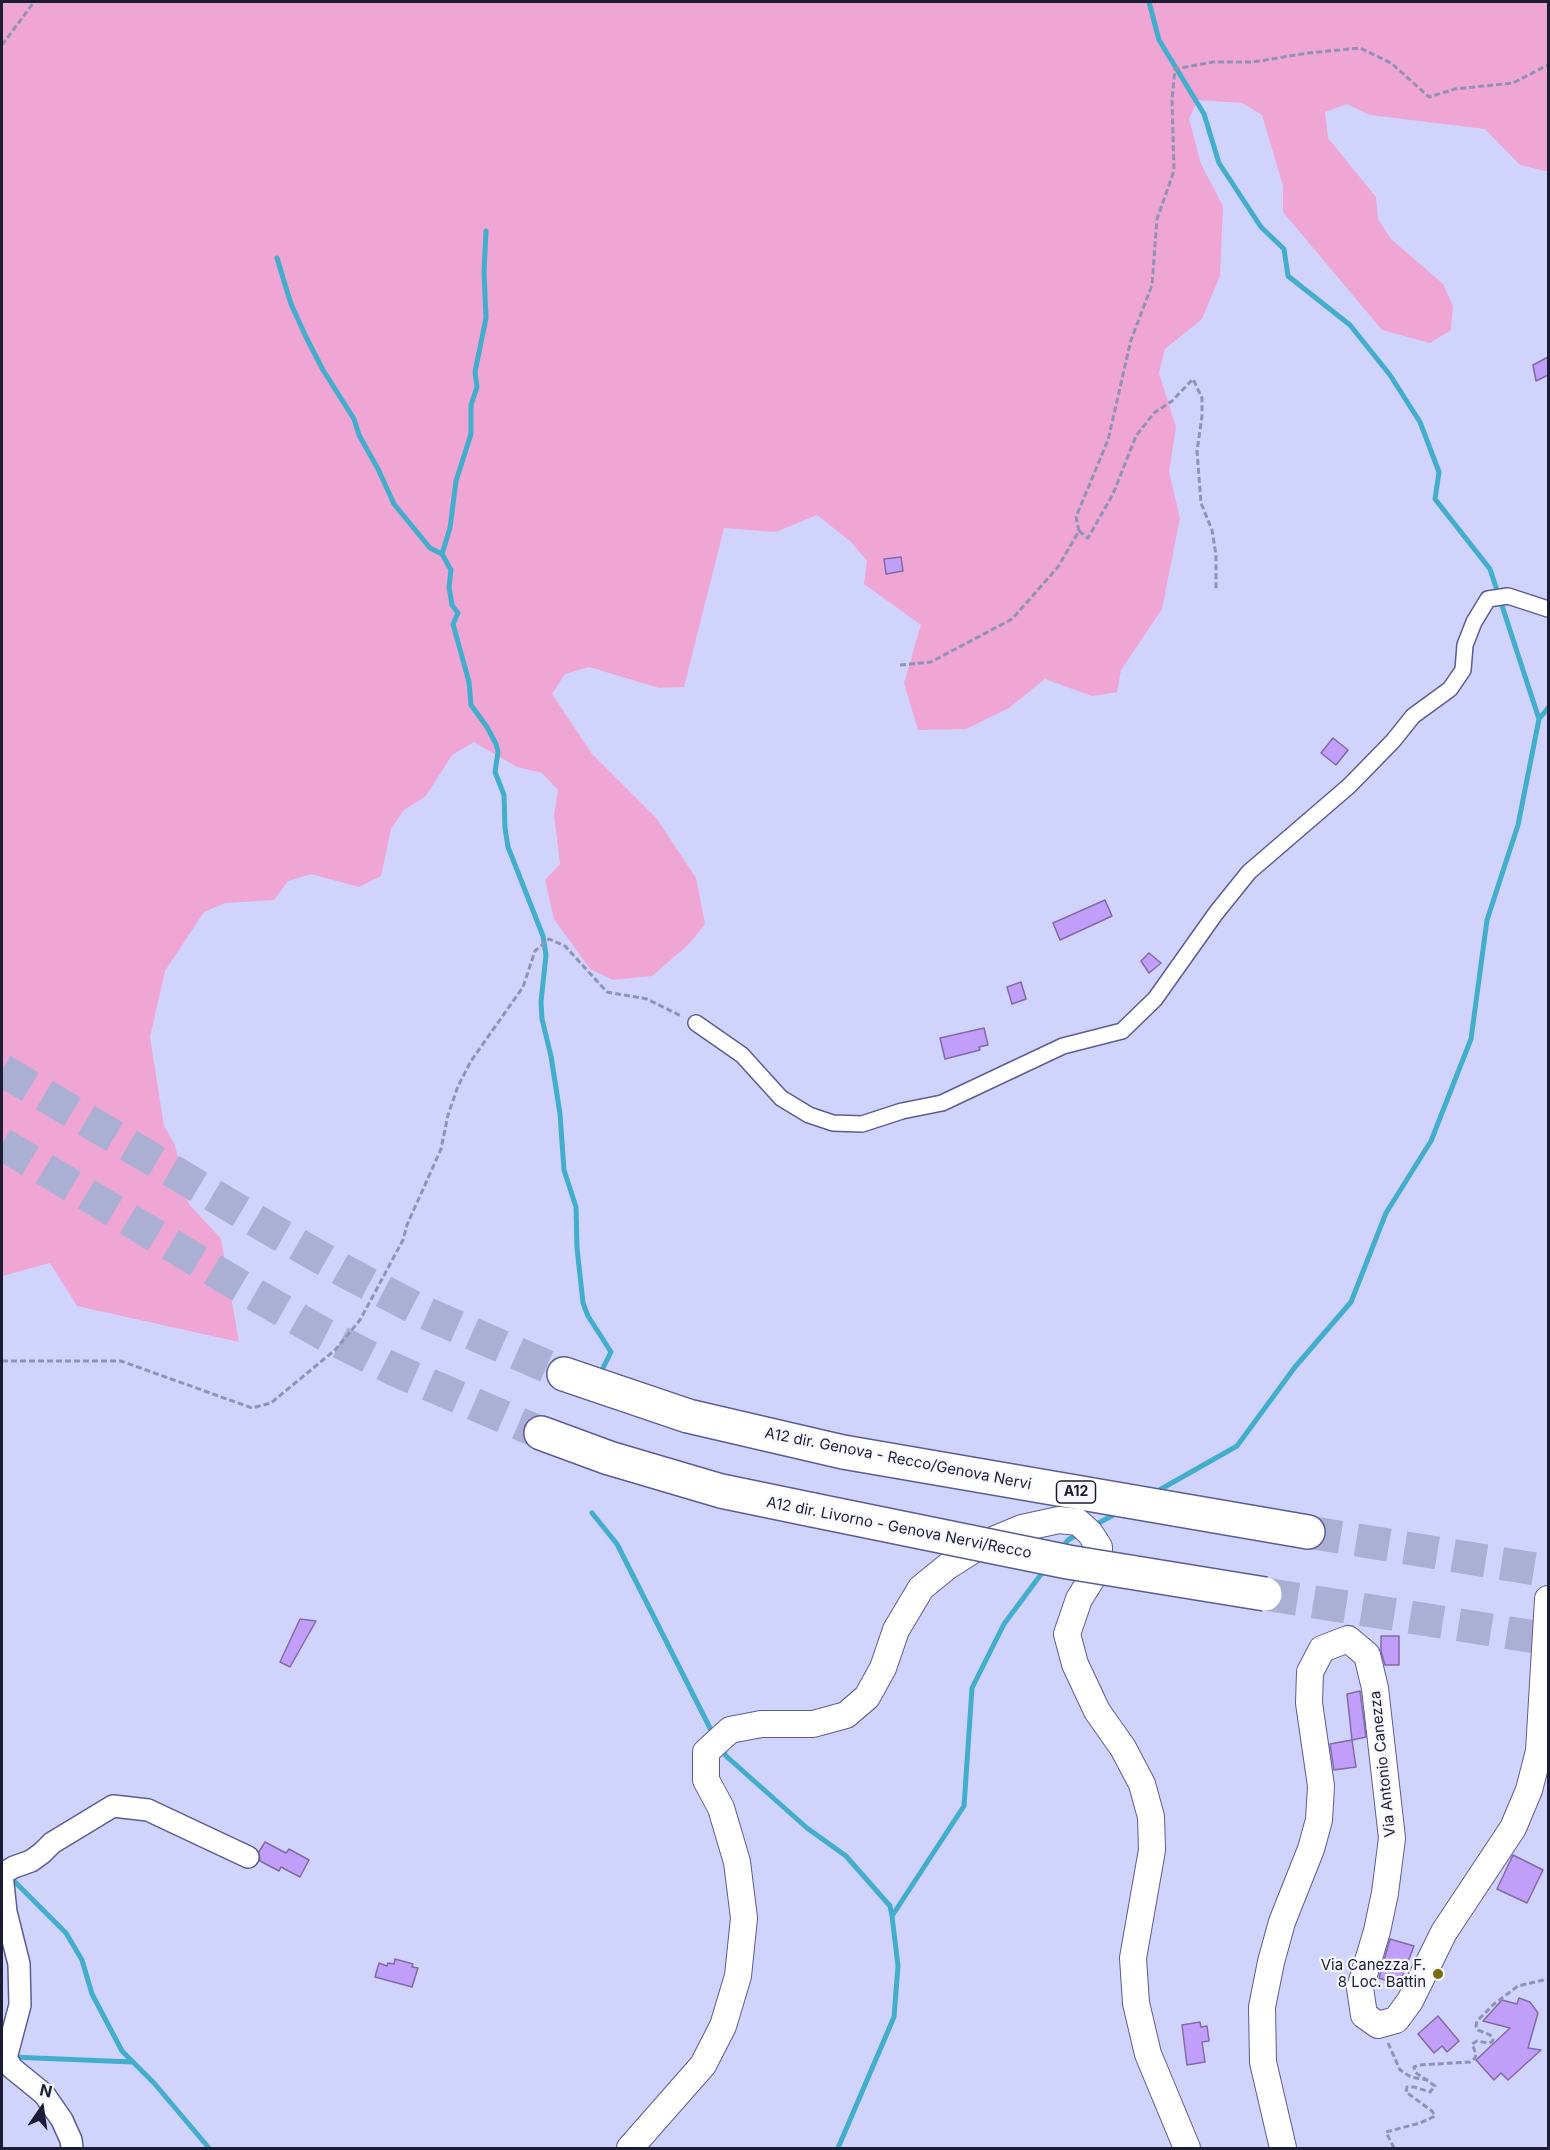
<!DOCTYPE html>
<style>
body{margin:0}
#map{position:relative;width:1550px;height:2150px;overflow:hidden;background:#d0d4fc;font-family:Inter,sans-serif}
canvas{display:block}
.frame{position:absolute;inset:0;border:3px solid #1c1d35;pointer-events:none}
.north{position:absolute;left:12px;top:2078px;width:60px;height:60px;-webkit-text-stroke:4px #f7f8ff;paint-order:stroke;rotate:13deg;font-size:16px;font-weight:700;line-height:24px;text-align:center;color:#1c1d35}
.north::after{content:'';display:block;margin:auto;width:21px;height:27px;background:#1c1d35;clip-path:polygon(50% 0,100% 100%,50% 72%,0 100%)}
</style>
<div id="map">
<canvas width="1550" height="2150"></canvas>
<div class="frame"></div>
<div class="north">N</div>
</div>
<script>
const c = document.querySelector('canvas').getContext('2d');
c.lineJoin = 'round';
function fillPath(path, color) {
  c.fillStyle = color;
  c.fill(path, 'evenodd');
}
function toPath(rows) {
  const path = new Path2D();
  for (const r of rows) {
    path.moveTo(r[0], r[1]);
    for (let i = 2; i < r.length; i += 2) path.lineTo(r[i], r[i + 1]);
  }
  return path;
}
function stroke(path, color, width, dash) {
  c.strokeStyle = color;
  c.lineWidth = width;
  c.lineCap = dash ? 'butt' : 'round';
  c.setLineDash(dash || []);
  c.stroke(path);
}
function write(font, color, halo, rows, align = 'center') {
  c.font = font + ' Inter,sans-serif';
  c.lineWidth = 4.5;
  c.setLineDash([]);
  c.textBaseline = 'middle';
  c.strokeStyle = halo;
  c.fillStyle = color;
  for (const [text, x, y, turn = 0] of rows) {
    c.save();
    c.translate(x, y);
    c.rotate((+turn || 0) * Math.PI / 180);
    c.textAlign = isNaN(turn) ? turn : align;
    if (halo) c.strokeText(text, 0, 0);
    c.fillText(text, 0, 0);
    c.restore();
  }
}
const green = toPath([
 [2,2,1548,2,1548,170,1545,171,1520,165,1485,129,1370,115,1347,104,1325,112,1328,138,1376,197,1378,219,1391,239,1443,284,1453,306,1451,330,1430,343,1382,330,1283,212,1283,186,1262,115,1242,103,1198,100,1189,119,1201,164,1223,206,1220,276,1202,319,1165,349,1159,373,1176,427,1169,472,1180,518,1162,609,1121,670,1117,692,1092,696,1045,679,1009,708,966,729,918,730,904,683,921,625,864,584,867,561,851,542,817,515,776,532,724,528,684,687,659,688,589,667,565,674,552,694,592,754,657,819,696,878,705,924,689,944,652,976,613,980,590,969,554,919,545,880,560,864,554,815,558,790,542,773,517,767,474,742,452,755,426,796,404,810,391,829,381,876,359,887,311,874,288,881,274,900,225,903,204,912,165,971,150,1037,164,1126,175,1145,189,1204,221,1239,239,1342,77,1306,50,1263,2,1276]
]);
const stream = toPath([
 [1149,2,1159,40,1204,114,1219,163,1261,227,1284,249,1288,276,1350,325,1390,375,1420,422,1439,472,1435,499,1490,569,1539,719,1518,825,1487,920,1471,1039,1431,1141,1386,1213,1351,1302,1295,1367,1237,1446,1154,1493],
 [277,258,291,304,306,337,323,370,354,419,359,435,378,469,394,504,430,548,442,554,451,570,449,587,452,605,458,613,453,624,469,682,471,705,487,727,496,744,498,752,495,772,504,795,505,828,508,847,543,936,546,955,541,1002,542,1019,551,1056,560,1114,564,1170,576,1207,577,1248,583,1303,588,1316,611,1352,602,1370],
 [442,554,450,528,456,481,471,434,471,405,477,387,475,372,486,318,484,272,486,231],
 [1539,719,1548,708],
 [592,1513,617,1544,713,1734],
 [1093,1526,1117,1513],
 [1060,1550,1068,1540,1080,1533],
 [721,1747,726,1756,807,1828,846,1856,890,1906,892,1916],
 [10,1877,66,1933,82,1960,92,1994,122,2051,154,2083,209,2148],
 [12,2057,132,2062],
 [838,2148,894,2017,898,1966,892,1916,964,1806,972,1688,1004,1624,1045,1569]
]);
const building = toPath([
 [1548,357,1548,375,1536,381,1533,365,1548,357],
 [901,557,903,571,886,574,884,559,901,557],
 [1333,738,1348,750,1336,765,1321,753,1333,738],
 [1105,900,1112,916,1060,940,1053,923,1105,900],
 [1149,953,1161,963,1149,973,1141,961,1149,953],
 [1021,982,1026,999,1012,1004,1007,987,1021,982],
 [984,1028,988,1045,979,1047,980,1050,945,1059,940,1038,984,1028],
 [300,1619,316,1621,290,1667,280,1662,300,1619],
 [1381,1636,1399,1636,1399,1665,1385,1665,1381,1651,1381,1636],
 [1360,1691,1366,1737,1352,1740,1347,1694,1360,1691],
 [1352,1740,1356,1767,1334,1770,1330,1744,1352,1740],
 [265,1842,286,1853,289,1849,309,1860,300,1877,281,1867,279,1871,260,1861,259,1852,265,1842],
 [1513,1855,1543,1870,1527,1903,1497,1889,1513,1855],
 [1390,1939,1414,1946,1399,1985,1379,1978,1390,1939],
 [395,1959,413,1964,412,1967,418,1968,412,1987,375,1977,379,1963,387,1966,388,1963,394,1964,395,1959],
 [1519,1998,1530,2002,1538,2013,1528,2048,1541,2050,1508,2080,1501,2073,1494,2080,1476,2060,1510,2028,1483,2021,1502,2000,1517,2004,1519,1998],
 [1438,2016,1459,2041,1447,2052,1442,2046,1434,2053,1418,2034,1438,2016],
 [1200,2022,1201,2027,1207,2026,1209,2041,1202,2042,1205,2062,1187,2065,1182,2025,1200,2022]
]);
const motorwayTunnel = toPath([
 [2,1070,270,1229,346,1272,419,1310,564,1374],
 [2,1144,245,1289,322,1333,393,1369,541,1433],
 [1308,1532,1548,1571],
 [1265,1594,1548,1639]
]);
const path = toPath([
 [2,45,34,2],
 [1079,531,1088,538,1113,494,1136,436,1154,413,1172,401,1193,379,1202,398,1202,416,1197,451,1201,503,1212,530,1216,555,1216,589],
 [900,665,931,662,1012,619,1058,567,1079,531,1076,517,1108,440,1131,340,1152,285,1157,219,1174,171,1172,99,1175,69,1213,62,1253,62,1308,53,1360,48,1391,63,1429,97,1455,89,1513,83,1548,65],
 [2,1361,121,1361,252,1408,271,1403,335,1350,360,1320,403,1240,407,1225,441,1149,448,1115,458,1086,471,1061,523,987,535,951,549,939,565,946,607,992,647,999,681,1016],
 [1388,2043,1400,2070,1411,2077,1428,2080],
 [1394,2148,1386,2132,1420,2123,1435,2116,1432,2111,1406,2092,1407,2087,1414,2087,1430,2092,1435,2086,1415,2072,1414,2067,1419,2065,1470,2062,1475,2058,1476,2054,1472,2044,1477,2041,1488,2043,1492,2042,1493,2039,1490,2035,1478,2030,1476,2026,1477,2021,1494,2004,1518,1986,1548,1979]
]);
const pedestrian = toPath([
 [696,1023,742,1055,781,1098,809,1115,833,1123,862,1124,902,1111,942,1103,1063,1046,1122,1031,1155,999,1216,913,1249,872,1349,786,1393,741,1413,716,1450,689,1463,670,1465,645,1474,622,1488,599,1508,596,1548,609]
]);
const minor = toPath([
 [72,2148,71,2140,62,2120,44,2094,12,2068,6,2058,20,2005,19,1964,6,1912,2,1874,14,1867,31,1861,42,1853,52,1843,113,1806,148,1810,248,1857]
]);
const tertiary = toPath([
 [630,2148,703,2065,723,2026,738,1976,744,1918,737,1862,721,1808,706,1780,706,1752,730,1730,761,1724,813,1724,846,1715,867,1697,883,1668,896,1630,921,1588,948,1566,981,1545,1022,1528,1059,1520,1078,1522,1090,1533,1099,1547,1099,1567,1079,1599,1067,1634,1075,1664,1097,1711,1123,1748,1142,1784,1151,1817,1152,1850,1133,1958,1136,2003,1148,2054,1187,2148],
 [1283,2148,1263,2062,1262,2007,1271,1962,1282,1922,1311,1849,1319,1820,1321,1786,1309,1703,1310,1672,1322,1649,1348,1639,1367,1655,1375,1688,1392,1838,1385,1893,1377,1931,1360,1988,1364,2015,1378,2025,1396,2020,1410,2001,1444,1932,1513,1828,1529,1790,1539,1751,1548,1599]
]);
const motorway = toPath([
 [564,1374,688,1416,843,1452,1308,1532],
 [541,1433,609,1458,721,1491,813,1510]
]);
const motorwayBridge = toPath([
 [813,1510,1068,1562,1265,1594]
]);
const markers = [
 [1438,1974,6,"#7a6d09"]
];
const shields = [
 [1076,1492,39]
];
const shieldNames = [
 ["A12",1076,1492]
];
const streetNames = [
 ["A12 dir. Genova - Recco/Genova Nervi",898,1459,11],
 ["A12 dir. Livorno - Genova Nervi/Recco",899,1528,11],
 ["Via Antonio Canezza",1383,1764,-96]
];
const poiNames = [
 ["Via Canezza F.",1426,1965],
 ["8 Loc. Battin",1426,1982]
];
fillPath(green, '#efa6d4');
stroke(stream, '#43adcc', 5);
fillPath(building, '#c19ef9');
stroke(building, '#816ba6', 1.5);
stroke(motorwayTunnel, '#acafd4', 33, [33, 16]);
stroke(pedestrian, '#5a5c96', 18);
stroke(minor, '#5a5c96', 24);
stroke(tertiary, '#5a5c96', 28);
stroke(motorway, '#5a5c96', 36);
stroke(path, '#9093b5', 3, [6, 3]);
stroke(pedestrian, '#fff', 15);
stroke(minor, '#fff', 21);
stroke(tertiary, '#fff', 26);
stroke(motorway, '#fff', 33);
stroke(motorwayBridge, '#5a5c96', 36, []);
stroke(motorwayBridge, '#fff', 33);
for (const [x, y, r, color] of markers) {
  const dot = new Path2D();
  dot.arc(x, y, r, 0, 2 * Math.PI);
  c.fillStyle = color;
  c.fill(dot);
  stroke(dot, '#f7f8ff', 2);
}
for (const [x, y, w] of shields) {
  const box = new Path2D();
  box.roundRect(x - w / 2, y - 11, w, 22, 4.5);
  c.fillStyle = '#f7f8ff';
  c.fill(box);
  stroke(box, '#1c1d35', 1.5);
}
write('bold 14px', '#1c1d35', null, shieldNames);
write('15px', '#1c1d35', '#f7f8ff', streetNames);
write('15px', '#1c1d35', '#f7f8ff', poiNames, 'right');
</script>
